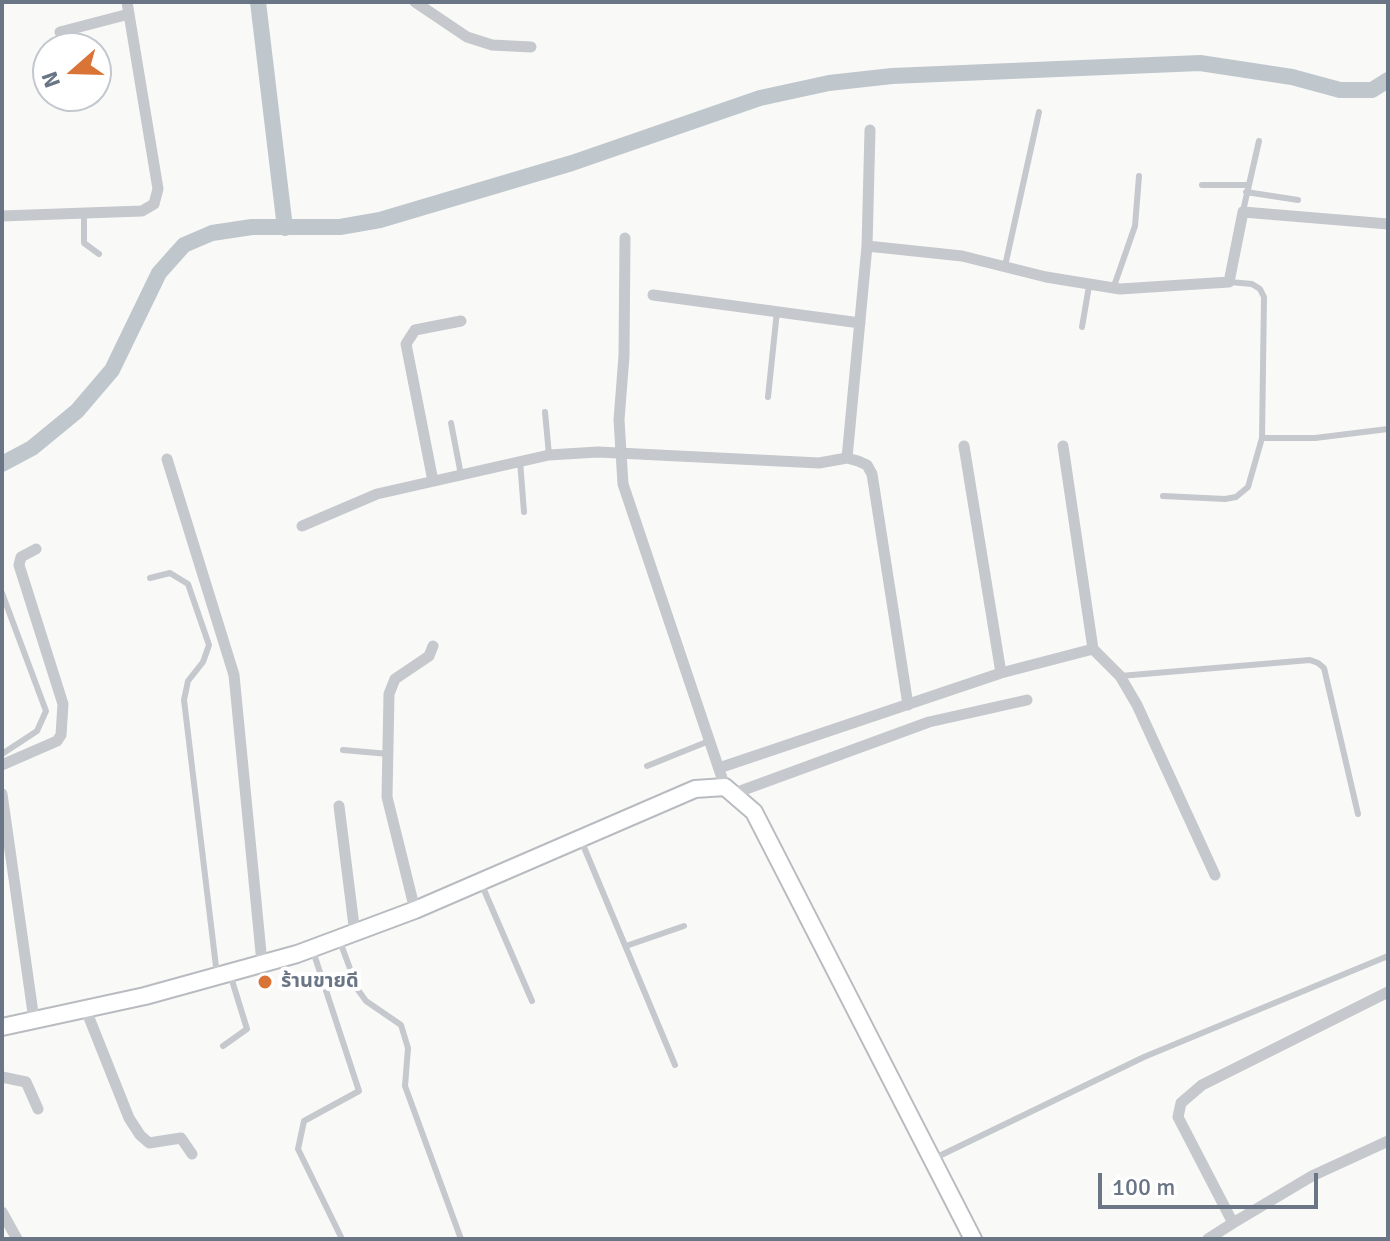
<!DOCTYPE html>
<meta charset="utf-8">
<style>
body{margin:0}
#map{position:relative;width:1390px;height:1241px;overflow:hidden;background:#f9f9f7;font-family:Signika,sans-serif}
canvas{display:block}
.frame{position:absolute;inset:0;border:4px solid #6a7686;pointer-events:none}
.north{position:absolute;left:32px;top:32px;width:80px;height:80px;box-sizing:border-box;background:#fff;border:2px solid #c3c8cf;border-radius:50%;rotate:250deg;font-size:22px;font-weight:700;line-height:32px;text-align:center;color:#6a7686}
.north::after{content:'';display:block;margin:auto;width:28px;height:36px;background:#da7336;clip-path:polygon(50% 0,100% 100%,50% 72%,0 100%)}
.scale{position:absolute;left:1098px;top:1173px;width:220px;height:36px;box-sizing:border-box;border:4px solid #6a7686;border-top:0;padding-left:10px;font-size:24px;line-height:28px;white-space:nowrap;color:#6a7686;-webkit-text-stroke:6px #fff;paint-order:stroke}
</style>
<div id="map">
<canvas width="1390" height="1241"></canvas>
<div class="frame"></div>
<div class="north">N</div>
<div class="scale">100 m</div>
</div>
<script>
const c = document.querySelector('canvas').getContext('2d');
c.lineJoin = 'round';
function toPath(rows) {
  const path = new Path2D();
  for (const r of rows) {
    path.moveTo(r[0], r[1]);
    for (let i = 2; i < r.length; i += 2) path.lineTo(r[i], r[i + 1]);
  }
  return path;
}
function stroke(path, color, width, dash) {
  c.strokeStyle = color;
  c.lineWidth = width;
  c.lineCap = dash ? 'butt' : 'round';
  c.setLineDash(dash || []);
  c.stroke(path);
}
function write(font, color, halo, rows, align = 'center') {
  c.font = font + ' Signika,"Noto Sans Thai",sans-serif';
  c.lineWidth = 8;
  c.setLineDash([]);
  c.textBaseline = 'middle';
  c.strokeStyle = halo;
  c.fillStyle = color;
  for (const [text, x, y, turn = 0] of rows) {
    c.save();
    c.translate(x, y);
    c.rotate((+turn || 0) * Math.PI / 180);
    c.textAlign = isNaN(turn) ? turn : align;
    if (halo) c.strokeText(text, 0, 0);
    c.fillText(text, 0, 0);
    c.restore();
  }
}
const canal = toPath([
 [258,2,285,228],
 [2,464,32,448,77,411,112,370,159,273,184,245,212,233,252,227,340,227,380,220,572,163,760,98,829,83,892,76,1200,63,1292,77,1340,90,1372,90,1388,80]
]);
const lane = toPath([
 [1202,185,1247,185],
 [1246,192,1298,200],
 [1243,211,1259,141],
 [84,214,84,243,99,254],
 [1005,266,1039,112],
 [1113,289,1135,226,1139,176],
 [1082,327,1089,286],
 [768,397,777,311],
 [545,412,549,455],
 [451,423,461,475],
 [1262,438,1315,438,1388,429],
 [520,461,524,512],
 [1163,496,1225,499,1236,497,1248,487,1262,438,1264,297,1260,289,1252,284,1229,282],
 [150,578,170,573,188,584,209,645,203,662,188,681,184,700,217,975],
 [2,593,46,711,37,731,2,754],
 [1120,676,1310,660,1318,663,1324,668,1358,814],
 [343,750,389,754],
 [647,766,709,741],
 [581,840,675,1065],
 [481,883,532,1001],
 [339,939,358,990,366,1001,401,1025,408,1048,405,1086,461,1239],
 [626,946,684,926],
 [313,951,359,1091,304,1121,298,1149,342,1239],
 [223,1046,247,1029,230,974],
 [935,1158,1144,1057,1388,956]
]);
const street = toPath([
 [415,2,467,37,492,45,531,47],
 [60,32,129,14],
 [2,216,142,211,154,204,158,189,127,2],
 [625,238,624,356,619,420,623,484,725,787],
 [867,246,962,256,1046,277,1120,289,1229,282,1243,212,1388,224],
 [653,295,860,323],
 [964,446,1001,673],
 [1063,446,1093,649,1120,676,1137,705,1215,875],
 [847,458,867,246,870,130],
 [167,459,234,675,262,963],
 [433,481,406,344,415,330,461,321],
 [302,526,377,494,549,455,598,452,819,463,847,458,858,461,867,465,872,474,908,705],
 [2,765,57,741,61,735,63,704,19,565,21,557,36,549],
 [719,768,1001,673,1093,649],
 [735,793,929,722,1027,700],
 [2,794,34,1020],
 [339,806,355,934],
 [415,910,387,797,389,694,395,679,429,656,433,646],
 [86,1010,129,1118,140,1135,149,1143,181,1138,192,1154],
 [2,1077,26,1082,38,1109],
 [2,1212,17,1239],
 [1233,1223,1312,1176,1388,1141],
 [1208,1239,1233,1223,1178,1117,1181,1103,1202,1085,1388,992]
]);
const secondary = toPath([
 [2,1027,145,996,297,954,415,910,695,789,725,787,754,812,973,1239]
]);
const markers = [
 [265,982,8,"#da7336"]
];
const poiNames = [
 ["ร้านขายดี",281,982]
];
stroke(canal, '#bfc7cd', 16);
stroke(secondary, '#b8bbc0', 20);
stroke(lane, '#c5c8cc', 6);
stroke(street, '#c5c8cc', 11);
stroke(secondary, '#fff', 16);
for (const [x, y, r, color] of markers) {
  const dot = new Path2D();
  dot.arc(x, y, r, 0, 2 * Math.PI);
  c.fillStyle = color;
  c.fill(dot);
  stroke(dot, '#fff', 3);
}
write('bold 20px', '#6a7686', '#fff', poiNames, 'left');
</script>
